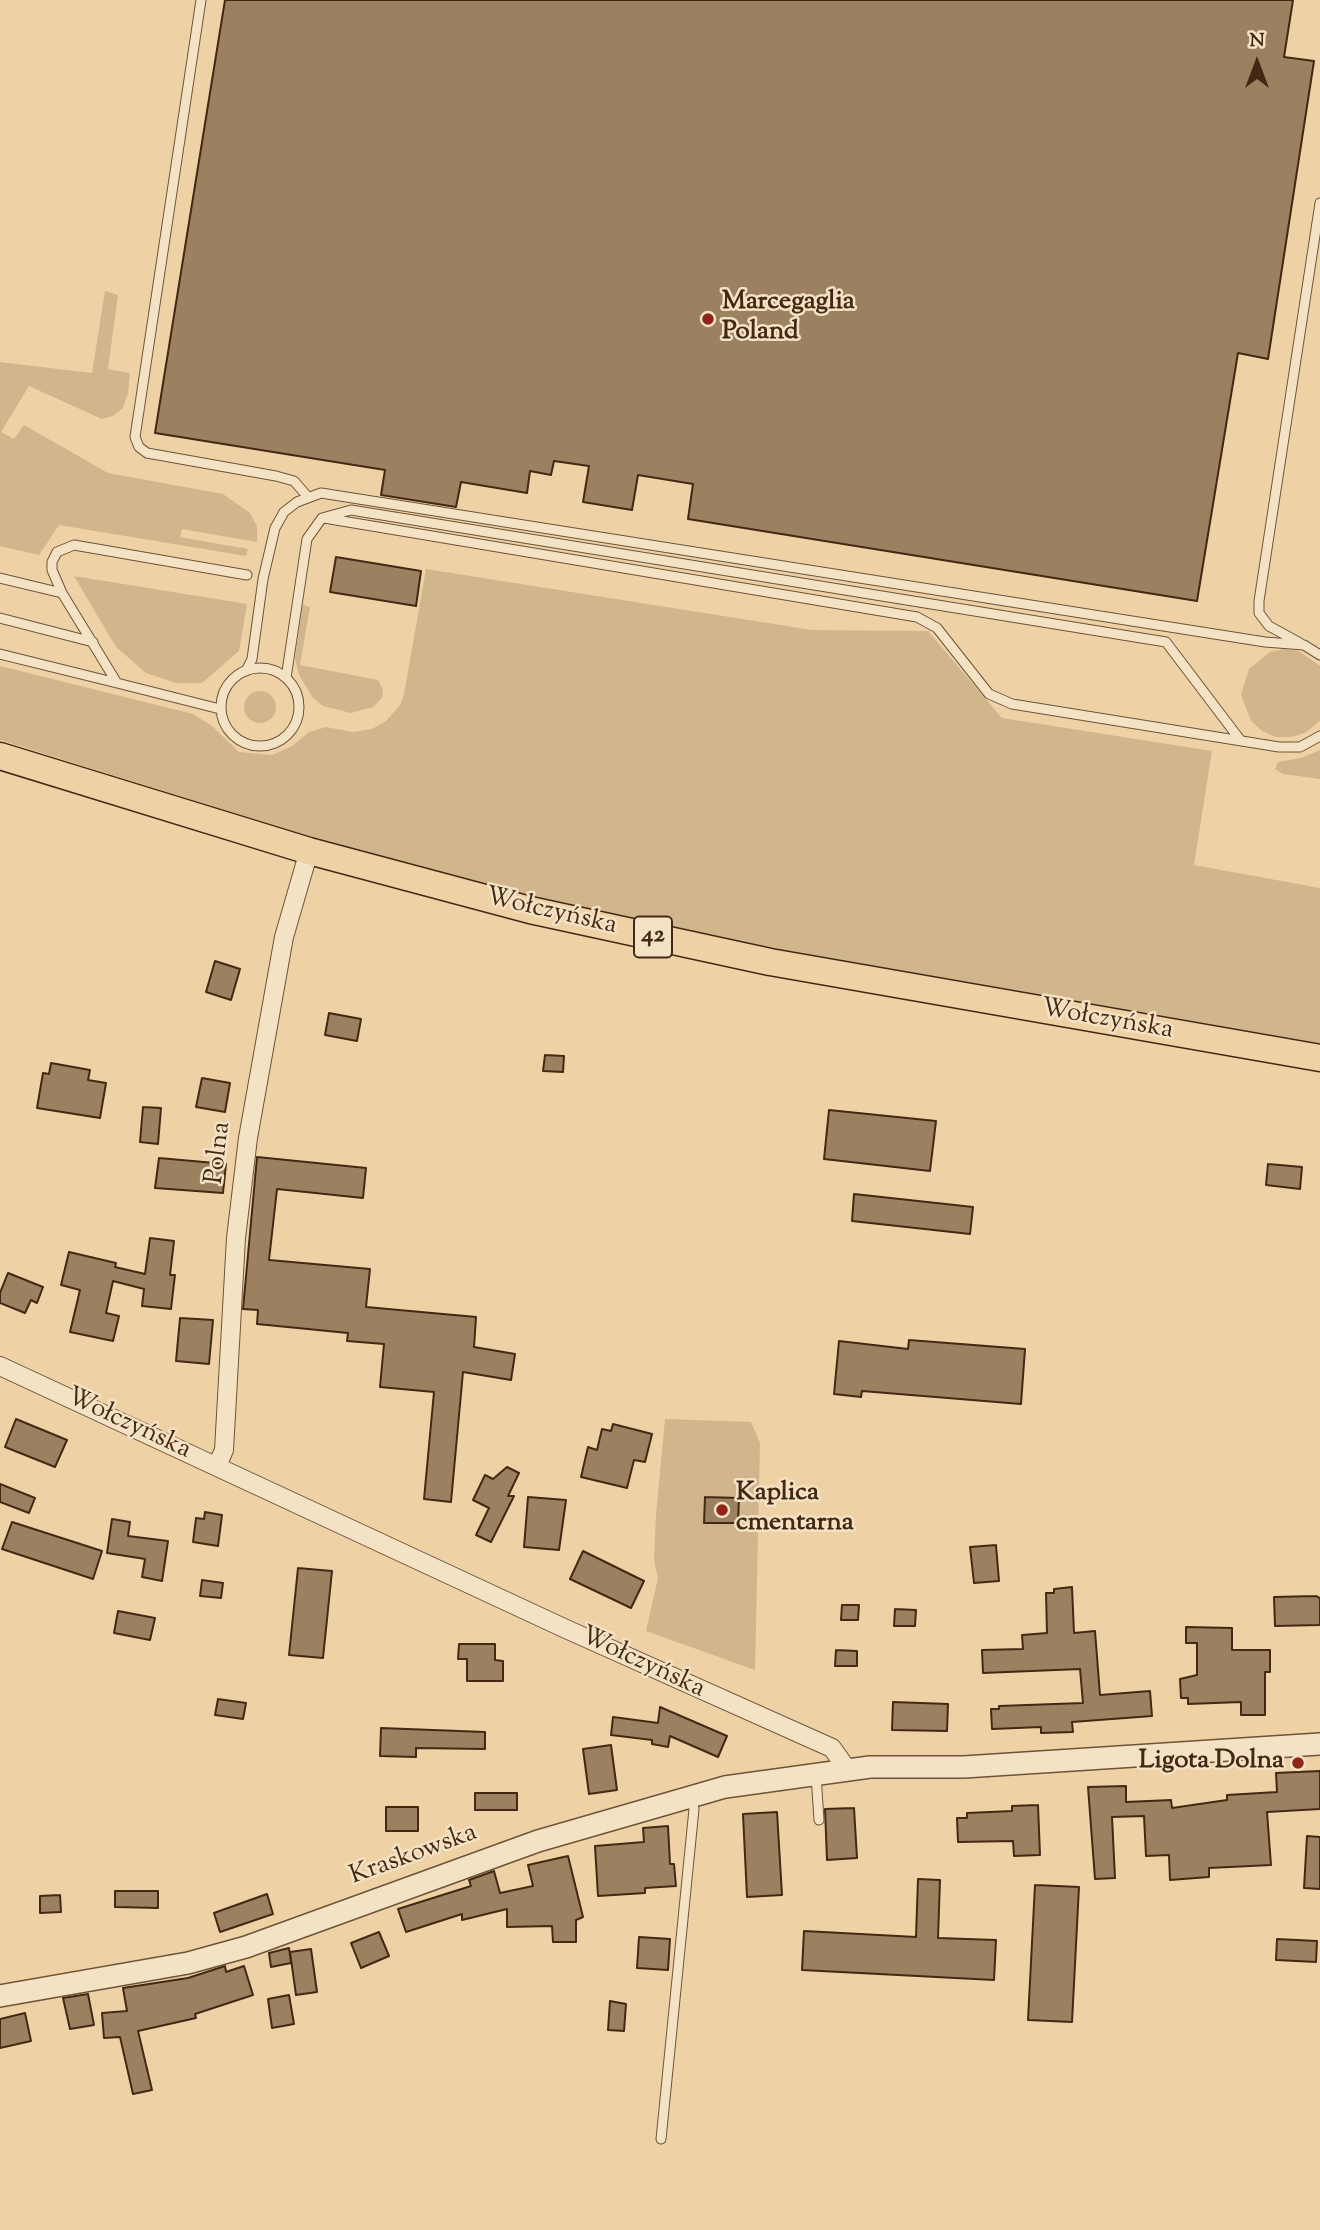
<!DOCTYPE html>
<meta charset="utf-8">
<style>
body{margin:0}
#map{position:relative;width:1320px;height:2230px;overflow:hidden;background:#eed2a6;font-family:"Sorts Mill Goudy",serif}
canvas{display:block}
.north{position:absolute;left:1222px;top:28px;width:70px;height:70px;-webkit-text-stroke:5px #f4e2c5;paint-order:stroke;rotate:0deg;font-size:19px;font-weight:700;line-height:28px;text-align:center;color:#432914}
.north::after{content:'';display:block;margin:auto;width:24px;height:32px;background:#432914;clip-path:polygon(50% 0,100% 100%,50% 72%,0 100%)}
</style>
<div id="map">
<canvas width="1320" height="2230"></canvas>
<div class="north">N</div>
</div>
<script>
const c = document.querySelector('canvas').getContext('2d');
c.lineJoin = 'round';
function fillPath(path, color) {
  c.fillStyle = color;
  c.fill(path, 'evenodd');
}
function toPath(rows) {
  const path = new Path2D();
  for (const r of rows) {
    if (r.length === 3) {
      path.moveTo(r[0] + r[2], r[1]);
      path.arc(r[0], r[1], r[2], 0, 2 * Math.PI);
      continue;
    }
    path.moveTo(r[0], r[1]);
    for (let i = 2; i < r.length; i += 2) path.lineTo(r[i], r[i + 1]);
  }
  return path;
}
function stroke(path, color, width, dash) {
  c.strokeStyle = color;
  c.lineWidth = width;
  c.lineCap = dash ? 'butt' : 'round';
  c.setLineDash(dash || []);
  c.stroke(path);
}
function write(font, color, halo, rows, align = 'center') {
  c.font = font + ' "Sorts Mill Goudy",serif';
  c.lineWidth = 5;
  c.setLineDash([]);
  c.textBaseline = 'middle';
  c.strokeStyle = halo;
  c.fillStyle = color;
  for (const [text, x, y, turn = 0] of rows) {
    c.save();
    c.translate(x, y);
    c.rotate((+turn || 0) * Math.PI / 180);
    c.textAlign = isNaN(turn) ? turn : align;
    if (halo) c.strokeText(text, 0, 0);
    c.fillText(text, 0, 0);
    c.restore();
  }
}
const green = toPath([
 [105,291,118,295,108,369,130,373,128,393,123,408,113,416,102,419,29,386,1,432,14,439,24,425,108,473,223,494,250,513,257,526,257,542,182,529,180,537,248,549,246,556,59,525,39,555,0,546,0,362,92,373],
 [426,569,812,630,928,631,1002,718,1212,751,1194,865,1320,888,1320,1044,769,951,453,881,0,740,0,666,193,714,212,726,239,752,272,755,292,746,309,732,326,727,353,732,372,729,386,721,400,705,404,694],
 [74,576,247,604,239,651,202,683,176,683,146,673,116,647],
 [303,605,310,607,300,665,378,680,383,690,382,698,373,707,351,713,323,706,313,698,299,675,295,658],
 [1284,649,1299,651,1320,666,1320,721,1305,733,1291,737,1276,737,1262,731,1251,721,1241,695,1249,669,1270,652],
 [260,707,16],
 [1320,750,1320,779,1283,774,1275,769,1278,762,1301,758],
 [665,1419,751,1422,760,1443,755,1670,646,1631,658,1578,654,1560,656,1514]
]);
const building = toPath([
 [225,0,1293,0,1284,57,1314,61,1268,359,1238,353,1197,601,688,519,693,484,638,475,632,510,583,502,589,466,554,461,551,475,530,471,527,493,461,482,456,507,381,495,385,470,155,433,225,0],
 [336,557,421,571,416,606,330,592,336,557],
 [215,961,240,969,231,1000,206,992,215,961],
 [329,1013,361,1019,357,1041,325,1035,329,1013],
 [545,1055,564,1056,563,1072,543,1071,545,1055],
 [51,1063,90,1070,88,1080,106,1083,100,1118,37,1108,43,1073,49,1074,51,1063],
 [202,1078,230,1083,225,1112,196,1107,202,1078],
 [143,1107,161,1108,158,1144,140,1142,143,1107],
 [829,1110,936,1121,930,1171,824,1159,829,1110],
 [257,1157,366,1168,363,1198,277,1189,269,1260,370,1269,366,1307,476,1317,474,1347,515,1354,511,1380,463,1372,451,1502,424,1499,434,1392,380,1387,384,1344,347,1341,348,1333,257,1324,258,1310,243,1309,257,1157],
 [159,1158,226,1164,223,1193,155,1188,159,1158],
 [1268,1164,1302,1167,1300,1189,1266,1185,1268,1164],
 [854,1194,973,1207,970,1234,852,1221,854,1194],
 [150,1238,174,1241,170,1275,175,1275,171,1309,142,1306,144,1289,113,1281,106,1313,119,1316,113,1341,70,1332,80,1290,61,1285,69,1252,116,1263,115,1267,145,1274,150,1238],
 [8,1273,43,1287,37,1303,31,1300,25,1313,0,1303,0,1293,8,1273],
 [180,1318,213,1320,209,1364,176,1361,180,1318],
 [909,1340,1025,1349,1021,1404,862,1391,861,1397,834,1394,839,1341,908,1349,909,1340],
 [16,1419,67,1440,55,1467,5,1447,16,1419],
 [613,1424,652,1434,645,1462,634,1460,627,1488,581,1477,588,1447,597,1450,602,1429,611,1431,613,1424],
 [507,1467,519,1473,508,1496,514,1496,491,1542,476,1535,489,1508,473,1500,485,1475,493,1479,507,1467],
 [0,1484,35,1498,29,1513,0,1502,0,1484],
 [528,1497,566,1500,559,1550,524,1547,528,1497],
 [705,1497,739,1498,738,1523,704,1523,705,1497],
 [205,1512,222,1515,218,1546,193,1542,196,1518,204,1519,205,1512],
 [112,1519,130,1522,128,1536,168,1541,162,1581,142,1577,145,1559,107,1553,112,1519],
 [12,1522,102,1551,93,1579,2,1549,12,1522],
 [996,1545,999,1581,974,1583,970,1547,996,1545],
 [583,1551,644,1581,631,1608,570,1579,583,1551],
 [298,1568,332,1571,323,1658,289,1655,298,1568],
 [202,1580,223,1583,221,1598,200,1596,202,1580],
 [1072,1587,1074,1633,1095,1631,1100,1695,1150,1691,1152,1716,1072,1722,1073,1732,1041,1733,1041,1727,992,1729,991,1709,999,1709,999,1706,1083,1703,1080,1669,983,1673,982,1650,1023,1649,1022,1635,1047,1633,1046,1593,1054,1593,1054,1589,1072,1587],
 [1316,1596,1320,1598,1320,1625,1275,1626,1274,1597,1316,1596],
 [842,1605,859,1605,858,1620,841,1620,842,1605],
 [895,1609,916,1610,915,1626,894,1626,895,1609],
 [118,1611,155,1618,150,1640,114,1633,118,1611],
 [1186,1627,1232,1628,1232,1650,1270,1650,1270,1672,1265,1672,1265,1715,1241,1715,1241,1702,1188,1704,1188,1698,1181,1698,1180,1679,1197,1675,1197,1643,1186,1643,1186,1627],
 [459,1644,495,1644,495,1660,503,1661,503,1681,467,1681,467,1659,458,1659,459,1644],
 [836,1650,857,1651,857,1666,835,1666,836,1650],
 [218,1699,246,1703,243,1719,215,1715,218,1699],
 [893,1702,948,1704,947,1731,892,1730,893,1702],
 [660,1707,727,1736,718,1757,670,1736,668,1747,652,1744,652,1740,611,1735,613,1717,658,1723,660,1707],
 [381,1728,485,1732,485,1749,416,1748,416,1757,380,1756,381,1728],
 [611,1745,617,1790,589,1794,583,1749,611,1745],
 [1320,1771,1320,1809,1267,1812,1271,1865,1209,1868,1209,1877,1170,1880,1169,1855,1146,1856,1144,1816,1112,1817,1115,1878,1095,1879,1088,1787,1126,1786,1126,1802,1171,1800,1172,1808,1227,1800,1227,1795,1277,1792,1276,1773,1320,1771],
 [475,1793,517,1793,517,1810,475,1810,475,1793],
 [1038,1805,1040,1855,1014,1856,1013,1841,958,1842,957,1818,967,1818,967,1813,1012,1811,1012,1806,1038,1805],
 [386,1807,418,1807,418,1831,386,1831,386,1807],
 [854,1808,857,1858,827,1860,825,1809,854,1808],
 [777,1812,782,1895,747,1897,743,1814,777,1812],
 [668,1826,670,1864,674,1864,676,1886,645,1888,645,1893,598,1896,595,1846,644,1842,643,1828,668,1826],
 [1307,1836,1320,1837,1320,1889,1304,1888,1307,1836],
 [568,1856,583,1917,576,1920,576,1942,553,1942,552,1926,507,1927,507,1909,462,1920,462,1914,406,1932,398,1909,471,1886,469,1880,494,1871,500,1893,533,1886,528,1865,568,1856],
 [918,1879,940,1880,938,1938,996,1940,994,1980,802,1970,804,1931,916,1937,918,1879],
 [1035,1885,1079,1887,1072,2022,1028,2020,1035,1885],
 [115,1891,158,1891,158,1908,115,1907,115,1891],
 [267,1894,273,1914,220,1932,214,1913,267,1894],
 [60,1895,61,1912,40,1913,40,1896,60,1895],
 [379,1932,389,1956,361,1968,351,1943,379,1932],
 [639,1937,670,1939,668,1970,637,1968,639,1937],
 [1277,1939,1317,1941,1316,1962,1276,1960,1277,1939],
 [289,1948,291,1963,271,1967,269,1953,289,1948],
 [311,1949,317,1992,296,1995,290,1952,311,1949],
 [225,1966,226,1972,244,1966,253,1995,195,2014,196,2018,138,2031,152,2090,133,2094,120,2037,104,2038,102,2013,127,2011,123,1988,188,1978,225,1966],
 [88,1994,94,2025,70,2029,63,1998,88,1994],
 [289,1995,294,2024,272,2028,268,1999,289,1995],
 [610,2001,626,2004,624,2031,608,2030,610,2001],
 [25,2013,31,2041,0,2048,0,2019,25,2013]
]);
const service = toPath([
 [201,0,135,437,139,447,147,453,276,476,294,481,308,497],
 [324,518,917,617,937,628,989,694,1012,704,1279,747,1300,747,1320,736],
 [0,578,62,593],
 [0,618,93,642],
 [1300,643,1269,626,1259,613,1259,601,1320,203],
 [0,654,117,683],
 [260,707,39],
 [246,671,252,659,263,579,275,528,284,512,297,502,321,493,1265,642,1304,645,1320,655],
 [286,678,307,539,322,518,351,510,1166,642,1241,741],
 [220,709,117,683,62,593,52,570,52,562,57,552,74,545,247,575],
 [816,1775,819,1820],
 [661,2139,694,1809,691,1797]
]);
const minor = toPath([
 [0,1366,566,1629,832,1748,847,1769],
 [217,1466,224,1450,236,1238,248,1138,284,937,309,851]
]);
const tertiary = toPath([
 [0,1996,188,1963,246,1947,538,1841,725,1787,870,1767,964,1767,1320,1744]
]);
const primary = toPath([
 [0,756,309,851,530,910,770,962,1320,1058]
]);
const markers = [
 [708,319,7,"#8f2418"],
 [722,1510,7,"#8f2418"],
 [1298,1763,7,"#8f2418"]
];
const shields = [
 [653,937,38]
];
const shieldNames = [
 ["42",653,937]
];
const poiNames = [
 ["Marcegaglia",722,304],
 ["Poland",722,334],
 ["Kaplica",736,1495],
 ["cmentarna",736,1525],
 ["Ligota Dolna",1284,1763,"right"]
];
const streetNames = [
 ["Wołczyńska",551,913,13],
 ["Wołczyńska",1107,1021,10],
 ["Polna",220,1153,-83],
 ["Wołczyńska",128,1425,25],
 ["Wołczyńska",642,1664,25],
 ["Kraskowska",414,1856,-20]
];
fillPath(green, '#d1b58d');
fillPath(building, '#9c8160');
stroke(building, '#432914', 2);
stroke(service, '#6e5338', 11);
stroke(minor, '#6e5338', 20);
stroke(tertiary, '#6e5338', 24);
stroke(primary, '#432914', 29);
stroke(service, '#f4e2c5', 9);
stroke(minor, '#f4e2c5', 18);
stroke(tertiary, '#f4e2c5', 21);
stroke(primary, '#eed2a6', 26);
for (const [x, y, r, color] of markers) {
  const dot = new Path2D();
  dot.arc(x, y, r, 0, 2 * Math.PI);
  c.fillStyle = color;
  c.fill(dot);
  stroke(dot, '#f4e2c5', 2.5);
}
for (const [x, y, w] of shields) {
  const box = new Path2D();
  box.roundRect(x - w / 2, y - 20.5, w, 41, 5);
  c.fillStyle = '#f4e2c5';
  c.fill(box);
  stroke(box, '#432914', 2);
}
write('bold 24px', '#432914', null, shieldNames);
write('bold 26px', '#432914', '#f4e2c5', poiNames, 'left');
write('26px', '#432914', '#f4e2c5', streetNames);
</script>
